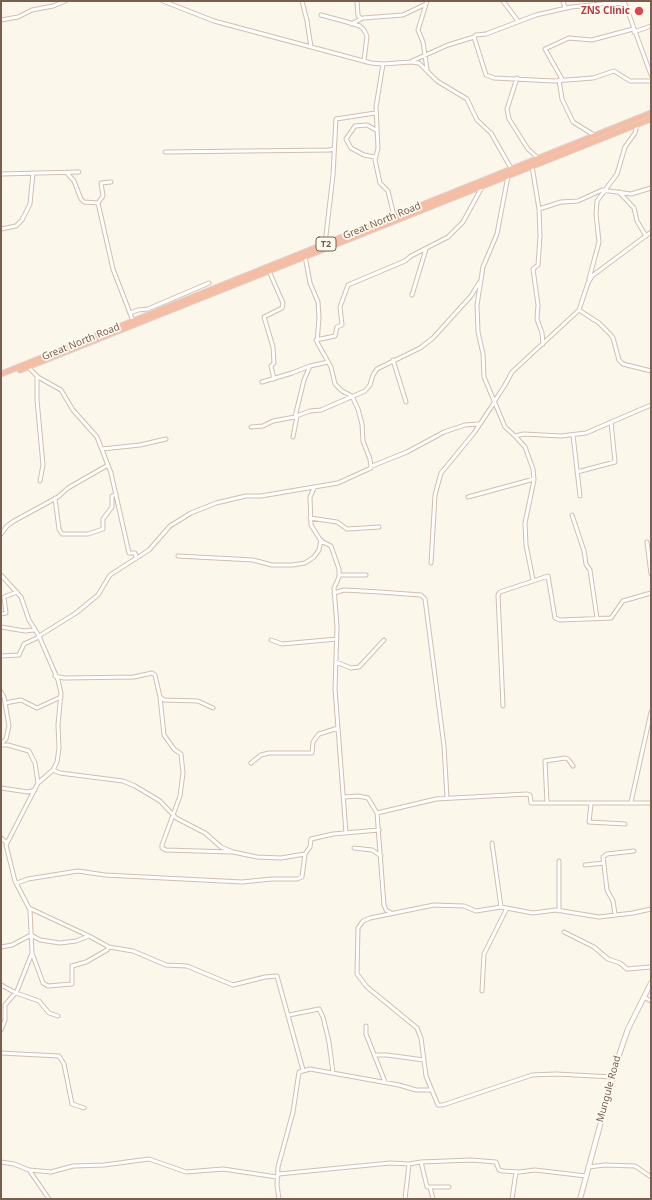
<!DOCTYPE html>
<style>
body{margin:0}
#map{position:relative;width:652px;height:1200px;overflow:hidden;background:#fcf7eb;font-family:"Noto Sans",sans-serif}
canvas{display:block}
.frame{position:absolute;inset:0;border:2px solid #785f4d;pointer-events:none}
</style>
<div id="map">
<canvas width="652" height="1200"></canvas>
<div class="frame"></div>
</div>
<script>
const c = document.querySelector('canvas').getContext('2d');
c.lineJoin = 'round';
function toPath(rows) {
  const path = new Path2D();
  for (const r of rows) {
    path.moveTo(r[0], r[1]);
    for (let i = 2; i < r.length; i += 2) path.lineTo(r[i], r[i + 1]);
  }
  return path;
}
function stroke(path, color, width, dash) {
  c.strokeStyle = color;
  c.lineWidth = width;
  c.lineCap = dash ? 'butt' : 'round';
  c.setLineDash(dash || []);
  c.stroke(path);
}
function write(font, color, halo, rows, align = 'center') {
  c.font = font + ' "Noto Sans",sans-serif';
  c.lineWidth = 3.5;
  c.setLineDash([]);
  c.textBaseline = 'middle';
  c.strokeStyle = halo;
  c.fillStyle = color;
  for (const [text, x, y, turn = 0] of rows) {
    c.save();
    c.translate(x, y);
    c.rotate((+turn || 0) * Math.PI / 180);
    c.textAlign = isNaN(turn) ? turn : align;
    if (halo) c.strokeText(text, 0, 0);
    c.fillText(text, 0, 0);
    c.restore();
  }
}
const street = toPath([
 [163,1,214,21,371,63,383,64,411,62,419,63,437,81,467,99,477,120,491,133,512,170],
 [302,1,307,21,311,47],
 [357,1,358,15,361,19],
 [503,1,518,21],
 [563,1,565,8],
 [624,1,651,75],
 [321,15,347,22,360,26,364,30,367,36,364,61],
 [1,20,18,17,32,10,53,6,65,1],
 [351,24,363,18,403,15,426,4],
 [634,32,651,26],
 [474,37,486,75,494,78,554,81,593,78,614,71,630,81,651,81],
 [412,61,448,45,474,37,476,35,486,34,536,15,571,7,611,3,624,4],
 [383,64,376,107,378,148,375,160,380,183,388,191,394,216],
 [427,69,423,42,418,30,427,1],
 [517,78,507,109,509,119,528,149,538,158],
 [562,79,545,49,569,38,592,40,633,29],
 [559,80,562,99,573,122,594,135],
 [165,152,329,150,334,149],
 [375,157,364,155,351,148,346,139,355,126,367,125,376,130],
 [532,166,539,209,540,236,538,265,533,269,538,305,537,319,542,333,543,344],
 [67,173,74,181,81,199,84,202,98,203],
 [1,174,79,172],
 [508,176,497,234,483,267,477,305,478,332,483,354,484,377,505,427,515,436,524,434,561,436,586,433,651,405],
 [111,182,101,183,103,196,98,203,113,269,133,321],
 [619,192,634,208,637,221,646,236],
 [539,209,561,202,578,201,602,190,631,194,651,188],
 [1,229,16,226,22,220,30,204,33,173],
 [325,244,333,175,336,119,375,113],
 [269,271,283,303,282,308,264,317,273,347,274,363,271,366,274,379],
 [589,279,599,242,596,214,597,201,617,174,625,147,635,133,637,125],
 [412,295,426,249],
 [579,310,599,323,610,334,613,338,619,360,623,364,651,371],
 [130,313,138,310,148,309,209,283],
 [316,340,335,336,337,327,342,325,340,307,348,285,405,261,411,256,448,237,463,222,482,187],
 [393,360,406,402],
 [28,367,38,377,61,390,73,410,97,437,111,473,129,553,135,553,136,557],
 [37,376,37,400,43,465,40,481],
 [262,382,292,373,310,366],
 [494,402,505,385,512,372,579,310,588,283,592,276,651,232],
 [296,416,310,411,321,410,365,391,370,385,373,375,377,369,420,348,433,338,471,296,479,283],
 [251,427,263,426,273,421,295,417,304,380,310,366,328,362],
 [573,435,580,496],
 [515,436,525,447,533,469,534,480,525,523,526,545,533,580],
 [293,437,297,416],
 [102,449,140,445,166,439],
 [372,466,407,452,444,432,465,425,479,424],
 [577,472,615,462,611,422],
 [314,488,310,497,311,525,321,541,331,546,339,569,339,577,334,588,337,627,335,689,346,833],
 [468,497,534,479],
 [55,498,59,529,62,534,88,534,103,529,103,519,112,507,112,496,116,494],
 [572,515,584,551,586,564,590,570,597,618],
 [310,518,337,522,347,529,379,527],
 [1,534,7,526,14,521,58,497,68,488,108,465],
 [647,542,651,574],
 [178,556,253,560,272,565,293,565,305,563,314,557,319,550,321,540],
 [431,563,435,495,441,473,474,433,494,403],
 [1,575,21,597,29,620,39,636,58,680,61,693,58,725,59,748,57,762,53,770,38,783,6,845,15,881,30,910,32,953,43,983,48,986,72,984,72,966,86,962,107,950,109,947],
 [339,575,366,575],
 [334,593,344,590,380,592,421,595,425,599,444,746,447,798],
 [1,614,6,613,4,597,17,592],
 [1,627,25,631,34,630],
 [39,636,76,613,98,595,110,575,149,550,170,526,191,513,216,503,246,496,261,496,338,483,371,468,370,459,363,441,362,424,358,409,352,396,342,391,335,384,331,367,317,342,319,318,318,302,310,283,305,256],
 [271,640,282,644,337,639],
 [1,656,19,655,24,644,39,637],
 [336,662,351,668,359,667,384,640],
 [55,676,64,678,134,677,152,673,155,675,160,697,164,700,198,701,213,708],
 [1,692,4,697,9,726,6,739,1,744],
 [160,697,164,735,174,749,181,754,183,773,180,796,162,845,162,848,166,850,231,852],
 [5,703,21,700,37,708,61,697],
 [503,706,498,595,500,592,548,576,555,618,560,620,611,618,623,601,651,593],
 [1,745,8,745,29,751,35,763,38,783],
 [251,763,261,755,269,753,312,753,313,742,319,734,338,728],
 [53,770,60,773,123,781,135,786,160,801,176,818,205,833,221,847,233,852,257,857,281,858,305,854],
 [1,788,28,792,35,790],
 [344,797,358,796,368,798,377,813,384,905,386,910,391,913],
 [631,802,651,712],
 [547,803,545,761,565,758,568,759,573,766],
 [591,804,589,822,625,824],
 [377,813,436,799,527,794,530,795,531,803,651,803],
 [1,838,7,843],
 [492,843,501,907],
 [354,848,372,850,381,856],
 [559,861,559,911],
 [585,865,604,863],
 [17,883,28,879,78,871,105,875,242,882,272,879,297,879,302,877,305,854,310,847,311,839,333,834,379,830],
 [29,908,89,936],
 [615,914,613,901,607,890,603,857,607,854,634,851],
 [564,932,594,947,608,959,620,963,627,969,651,967],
 [1,947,12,945,31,935,40,940,60,943,76,941,89,936,109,947,133,951,166,965,187,966,233,985,265,977,277,976,303,1070],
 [1,985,16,993,39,1001,49,1013,58,1016],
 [482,991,484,954,507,908],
 [644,997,651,1001],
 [289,1015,319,1009,323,1017,329,1042,333,1073],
 [366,1026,366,1034,385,1082],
 [1,1030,5,1020,5,1005,17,991,32,953],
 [1,1053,59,1056,64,1064,72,1104,84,1108],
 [374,1055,387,1055,424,1060],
 [613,1077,556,1074,532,1075,443,1105,438,1105,426,1076,421,1038,417,1028,367,987,357,974,358,928,363,921,370,918,434,905,464,906,476,911,501,907,533,913,556,910,599,917,633,913,651,909],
 [1,1162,14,1164,29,1170,51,1172,73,1166,104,1165,149,1159,186,1172,223,1169,277,1177,279,1174,309,1171,390,1163,409,1164,421,1162,471,1160,496,1162,499,1170,503,1171,519,1172,535,1170,586,1176],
 [421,1162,427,1187,449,1187],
 [588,1167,605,1165,635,1166,651,1177],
 [29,1170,49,1199],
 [430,1187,433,1199],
 [279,1199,277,1185,278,1167,293,1112,299,1072,310,1069,399,1085,416,1090,431,1090],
 [405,1199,409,1164],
 [512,1199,516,1172]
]);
const secondary = toPath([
 [580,1199,620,1052,628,1029,651,983]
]);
const highway = toPath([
 [20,370,651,119],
 [1,374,651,113]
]);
const markers = [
 [639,11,5,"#e0444e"]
];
const shields = [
 [326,244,20]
];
const shieldNames = [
 ["T2",326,244]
];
const healthNames = [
 ["ZNS Clinic",630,11]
];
const streetNames = [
 ["Great North Road",382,221,-22],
 ["Great North Road",81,342,-22],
 ["Mungule Road",609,1089,-75]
];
stroke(street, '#cfbfaf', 5);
stroke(secondary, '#d2c0ad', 6);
stroke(highway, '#dcd5d1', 7);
stroke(street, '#fff', 3);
stroke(secondary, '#fff', 4);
stroke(highway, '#f5bda3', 5);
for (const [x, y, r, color] of markers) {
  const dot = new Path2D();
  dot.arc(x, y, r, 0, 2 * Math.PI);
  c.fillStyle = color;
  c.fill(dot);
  stroke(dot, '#fffaf1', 1.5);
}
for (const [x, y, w] of shields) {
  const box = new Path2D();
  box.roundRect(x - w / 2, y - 7, w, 14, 3);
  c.fillStyle = '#fffaf1';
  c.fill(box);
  stroke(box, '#785f4d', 1);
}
write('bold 9px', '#785f4d', null, shieldNames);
write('bold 10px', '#be3a42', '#fffaf1', healthNames, 'right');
write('10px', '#785f4d', '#fffaf1', streetNames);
</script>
